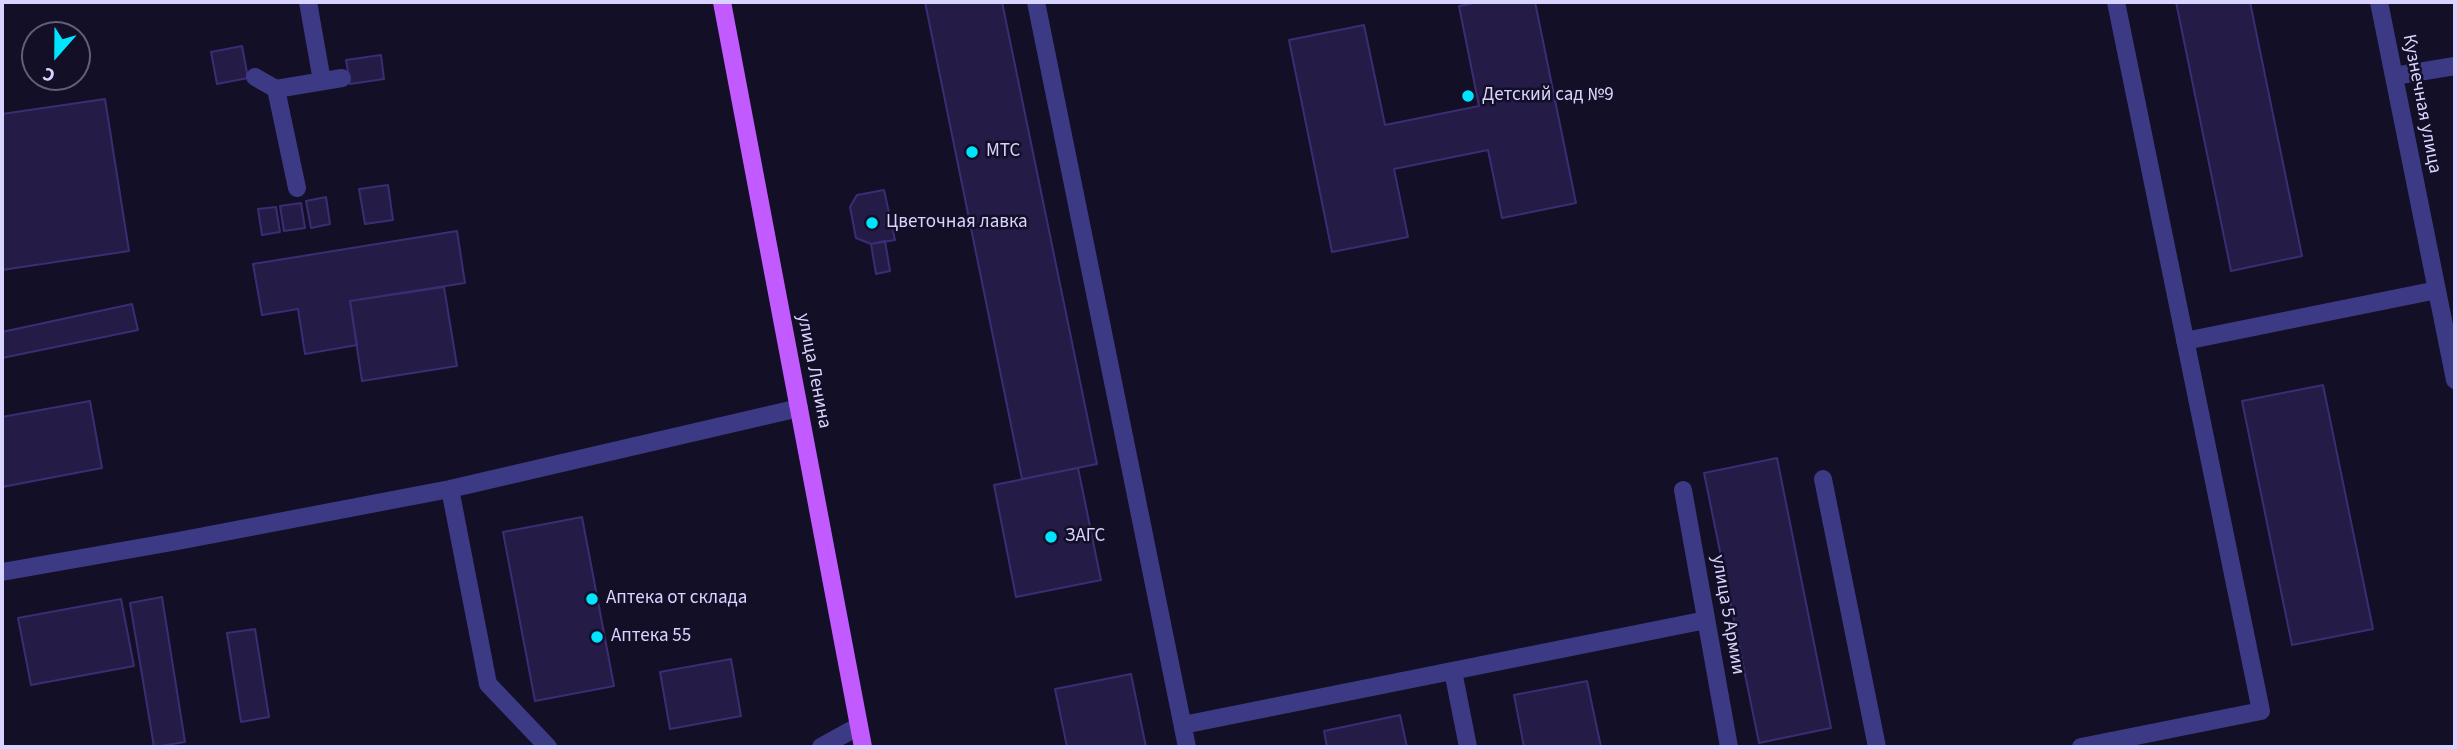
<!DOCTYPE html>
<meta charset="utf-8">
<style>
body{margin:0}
#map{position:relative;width:2457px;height:749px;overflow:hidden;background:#130f26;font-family:"Source Sans 3",sans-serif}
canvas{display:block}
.frame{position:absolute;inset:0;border:4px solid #d9d4ff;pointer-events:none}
.north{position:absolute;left:21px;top:21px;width:70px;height:70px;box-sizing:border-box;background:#130f26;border:2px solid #625e7d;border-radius:50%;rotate:201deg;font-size:19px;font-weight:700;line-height:28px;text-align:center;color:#d9d4ff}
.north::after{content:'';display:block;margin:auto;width:24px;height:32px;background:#00e5ff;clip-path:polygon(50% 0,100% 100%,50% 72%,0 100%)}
</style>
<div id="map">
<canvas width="2457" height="749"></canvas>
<div class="frame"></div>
<div class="north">С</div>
</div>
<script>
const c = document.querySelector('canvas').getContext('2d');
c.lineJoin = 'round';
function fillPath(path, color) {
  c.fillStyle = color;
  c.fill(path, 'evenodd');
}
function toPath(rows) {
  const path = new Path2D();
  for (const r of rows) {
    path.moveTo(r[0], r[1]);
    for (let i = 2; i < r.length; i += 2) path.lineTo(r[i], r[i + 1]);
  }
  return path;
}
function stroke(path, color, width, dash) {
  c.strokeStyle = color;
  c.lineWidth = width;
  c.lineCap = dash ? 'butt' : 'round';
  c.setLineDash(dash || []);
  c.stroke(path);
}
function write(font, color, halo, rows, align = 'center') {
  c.font = font + ' "Source Sans 3",sans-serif';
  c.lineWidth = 5;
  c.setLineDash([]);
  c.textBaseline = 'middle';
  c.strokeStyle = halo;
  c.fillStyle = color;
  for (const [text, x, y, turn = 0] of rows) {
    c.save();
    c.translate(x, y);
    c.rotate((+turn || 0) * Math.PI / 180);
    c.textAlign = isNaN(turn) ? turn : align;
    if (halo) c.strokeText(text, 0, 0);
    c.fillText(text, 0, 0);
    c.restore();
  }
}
const building = toPath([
 [925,2,1002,2,1097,464,1022,479,925,2],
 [1480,2,1535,2,1576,203,1502,218,1488,150,1394,169,1408,237,1332,252,1289,40,1364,25,1385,125,1479,106,1459,6,1480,2],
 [2176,2,2250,2,2302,256,2231,271,2176,2],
 [242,46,248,78,217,84,211,52,242,46],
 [381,55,384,79,350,84,346,60,381,55],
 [105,99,129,251,2,270,2,114,105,99],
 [388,185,393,220,365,224,359,189,388,185],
 [884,190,895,240,871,244,856,238,850,207,857,195,884,190],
 [326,197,330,224,311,228,306,201,326,197],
 [301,203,305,228,284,231,280,206,301,203],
 [276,207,280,232,262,235,258,209,276,207],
 [457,231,465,283,350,301,357,345,305,354,298,309,262,315,253,264,457,231],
 [885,241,890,271,876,274,871,244,885,241],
 [444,287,457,366,362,381,350,301,444,287],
 [132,304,138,330,2,358,2,332,132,304],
 [2323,385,2373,629,2292,645,2242,401,2323,385],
 [90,401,102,468,2,487,2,417,90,401],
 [1777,458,1831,728,1759,743,1704,473,1777,458],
 [1078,468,1101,580,1016,597,994,485,1078,468],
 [582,517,614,686,535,701,503,532,582,517],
 [162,597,185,742,154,747,130,603,162,597],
 [121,599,134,666,31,685,18,618,121,599],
 [255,629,269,717,241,722,227,633,255,629],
 [731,659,741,716,670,729,660,672,731,659],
 [1131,674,1146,747,1067,747,1055,689,1131,674],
 [1587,681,1601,747,1524,747,1514,695,1587,681],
 [1400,715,1407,747,1327,747,1324,731,1400,715]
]);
const minor = toPath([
 [308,2,322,81],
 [1036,2,1187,747],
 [2379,2,2455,380],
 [2394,76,2455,66],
 [255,77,276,89,297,188],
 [276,89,342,78],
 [2185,341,2437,290],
 [1823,479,1877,747],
 [450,489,488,684,548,747],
 [1683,490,1729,747],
 [2,572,178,541,450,489,799,408],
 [1453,671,1468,747],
 [1183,725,1706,620],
 [821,747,859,726],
 [2081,747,2261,711,2116,2]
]);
const major = toPath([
 [722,2,863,747]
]);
const markers = [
 [1468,96,7,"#00e5ff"],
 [972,152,7,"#00e5ff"],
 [872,223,7,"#00e5ff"],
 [1051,537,7,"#00e5ff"],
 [592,599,7,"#00e5ff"],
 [597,637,7,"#00e5ff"]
];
const poiNames = [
 ["Детский сад №9",1482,96],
 ["МТС",986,152],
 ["Цветочная лавка",886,223],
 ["ЗАГС",1065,537],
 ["Аптека от склада",606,599],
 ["Аптека 55",611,637]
];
const streetNames = [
 ["Кузнечная улица",2421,104,79],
 ["улица Ленина",813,371,79],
 ["улица 5 Армии",1727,615,80]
];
fillPath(building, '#241b47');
stroke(building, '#3b2d73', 2);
stroke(minor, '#3d3a85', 18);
stroke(major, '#c25bff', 18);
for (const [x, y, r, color] of markers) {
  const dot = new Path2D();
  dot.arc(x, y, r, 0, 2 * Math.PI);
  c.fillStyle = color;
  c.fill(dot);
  stroke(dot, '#130f26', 2.5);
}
write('19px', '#d9d4ff', '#130f26', poiNames, 'left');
write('19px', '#d9d4ff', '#130f26', streetNames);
</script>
